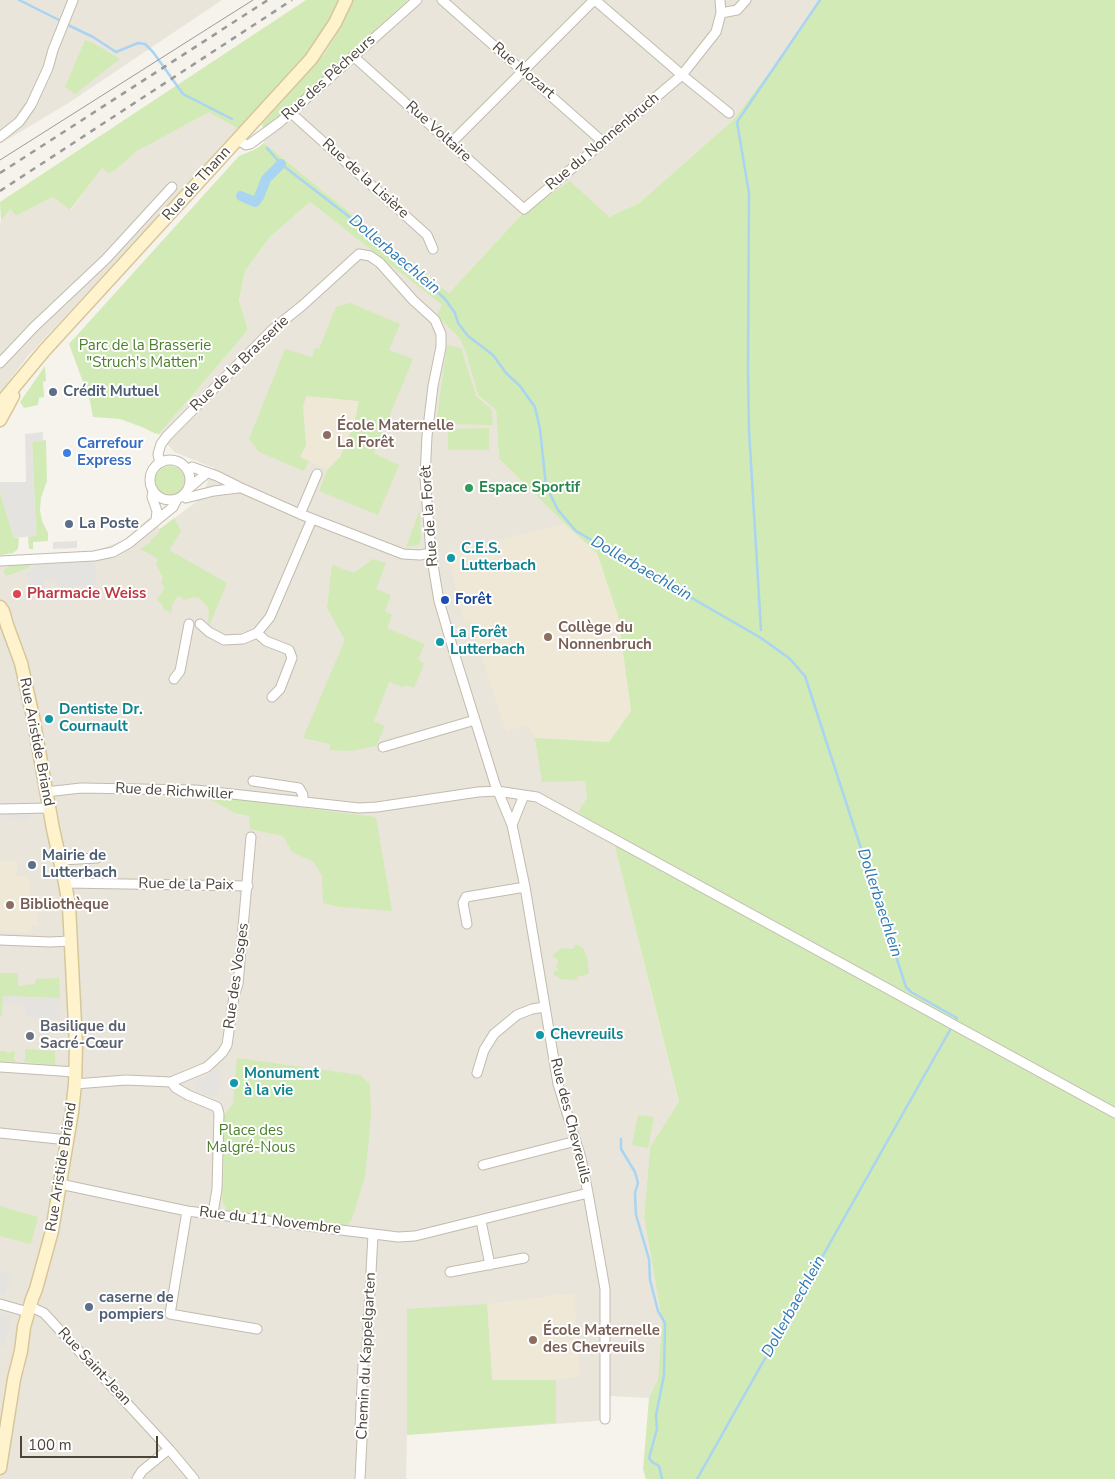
<!DOCTYPE html>
<meta charset="utf-8">
<style>
body{margin:0}
#map{position:relative;width:1115px;height:1479px;overflow:hidden;background:#f6f3ec;font-family:"Nunito Sans",sans-serif}
canvas{display:block}
.scale{position:absolute;left:20px;top:1436px;width:138px;height:22px;box-sizing:border-box;border:2px solid #4b4439;border-top:0;padding-left:6px;font-size:15px;line-height:18px;white-space:nowrap;color:#4b4439;-webkit-text-stroke:4px #fff;paint-order:stroke}
</style>
<div id="map">
<canvas width="1115" height="1479"></canvas>
<div class="scale">100 m</div>
</div>
<script>
const c = document.querySelector('canvas').getContext('2d');
c.lineJoin = 'round';
function fillPath(path, color) {
  c.fillStyle = color;
  c.fill(path, 'evenodd');
}
function toPath(rows) {
  const path = new Path2D();
  for (const r of rows) {
    if (r.length === 3) {
      path.moveTo(r[0] + r[2], r[1]);
      path.arc(r[0], r[1], r[2], 0, 2 * Math.PI);
      continue;
    }
    path.moveTo(r[0], r[1]);
    for (let i = 2; i < r.length; i += 2) path.lineTo(r[i], r[i + 1]);
  }
  return path;
}
function stroke(path, color, width, dash) {
  c.strokeStyle = color;
  c.lineWidth = width;
  c.lineCap = dash ? 'butt' : 'round';
  c.setLineDash(dash || []);
  c.stroke(path);
}
function write(font, color, halo, rows, align = 'center') {
  c.font = font + ' "Nunito Sans",sans-serif';
  c.lineWidth = 4;
  c.setLineDash([]);
  c.textBaseline = 'middle';
  c.strokeStyle = halo;
  c.fillStyle = color;
  for (const [text, x, y, turn = 0] of rows) {
    c.save();
    c.translate(x, y);
    c.rotate((+turn || 0) * Math.PI / 180);
    c.textAlign = isNaN(turn) ? turn : align;
    if (halo) c.strokeText(text, 0, 0);
    c.fillText(text, 0, 0);
    c.restore();
  }
}
const residential = toPath([
 [0,0,222,0,67,104,0,144],
 [408,0,820,0,804,26,733,120,639,203,609,217,522,214,449,293,264,143,264,132],
 [209,111,239,129,28,356,0,393,0,223,5,215,10,209,16,216,53,197,71,210,102,167,118,168,137,151],
 [310,202,443,305,437,315,460,339,466,352,478,395,496,410,499,459,565,524,597,553,585,781,587,798,612,835,679,1103,650,1147,644,1217,662,1320,658,1379,649,1398,610,1396,608,1420,407,1435,406,1479,0,1479,0,559,93,552,124,540,149,518,160,529,200,499,214,468,174,452,159,434,248,330,239,300,245,271,269,238]
]);
const education = toPath([
 [306,396,359,401,354,425,340,457,328,469,299,457,306,445,303,407],
 [565,524,597,553,618,616,631,711,609,742,535,738,527,725,506,732,470,620,464,622,447,553],
 [0,861,17,861,17,876,29,876,29,896,56,896,56,912,38,912,38,925,31,925,31,933,0,931],
 [574,1293,580,1376,556,1380,492,1380,487,1304]
]);
const green = toPath([
 [306,0,338,0,327,24,308,52,239,129,209,112,137,151,118,168,109,173,102,168,70,210,53,197,16,216,10,209,1,221,0,202],
 [353,0,408,0,264,132,262,124,324,54,340,29],
 [820,0,1115,0,1115,1479,646,1479,643,1470,649,1398,658,1379,662,1320,644,1217,650,1147,679,1102,612,835,578,812,587,798,585,781,542,782,535,738,609,742,631,711,618,616,597,553,565,524,499,459,496,410,478,395,466,353,460,339,437,315,442,305,310,202,269,238,245,271,239,300,248,330,159,434,154,433,142,427,120,419,93,417,90,401,69,344,239,156,256,149,264,143,449,293,522,214,570,181,609,217,639,203,733,120,804,26],
 [85,40,93,43,120,59,75,94,65,87],
 [350,303,400,324,389,350,413,359,374,453,399,465,378,515,319,491,328,469,340,457,354,425,359,401,306,396,303,407,306,445,300,457,309,461,304,471,259,452,249,439,285,349,312,357,315,348,319,349,336,307],
 [447,345,461,348,476,396,492,410,493,425,436,424],
 [45,366,46,381,43,382,44,397,39,398,38,405,24,408,20,402],
 [489,428,489,450,448,450,448,429],
 [46,440,47,481,41,498,40,510,42,521,48,533,48,541,33,542,33,549,29,549,28,537,36,535,32,441],
 [170,481,15],
 [0,491,14,538,19,538,18,549,13,553,0,555],
 [420,510,421,538,419,545,406,547],
 [174,518,181,531,169,550,227,583,210,624,208,623,209,612,207,606,199,598,192,597,184,600,180,596,177,597,172,605,171,613,164,609,161,603,157,600,165,587,161,583,163,577,156,565,158,559,140,549,151,542,150,540,157,535,160,529],
 [373,559,386,563,376,589,391,595,385,611,392,615,387,628,425,644,418,659,424,664,414,688,406,685,403,687,389,682,374,721,385,726,376,746,350,751,330,750,330,744,303,738,345,640,327,608,332,565,354,573],
 [21,564,28,564,29,568,6,576,3,570,13,565],
 [202,795,376,817,392,911,340,907,323,903,322,876,314,862,292,852,283,836,250,829,249,816,235,813],
 [576,944,583,948,587,957,589,973,583,976,578,976,578,979,573,980,561,979,554,975,554,972,559,970,556,967,558,960,552,956,561,948,573,949],
 [0,973,18,973,18,986,35,984,36,979,59,978,60,998,3,996,2,1015,0,1016],
 [25,1049,55,1051,55,1065,23,1062,25,1060],
 [0,1051,5,1051,8,1053,15,1051,14,1059,16,1062,0,1061],
 [237,1058,360,1075,370,1084,371,1117,365,1177,352,1219,346,1226,228,1212,222,1200,224,1162,223,1116,233,1104],
 [638,1115,654,1117,648,1148,632,1145],
 [0,1206,38,1217,31,1244,0,1236],
 [487,1304,492,1380,556,1380,556,1423,407,1435,407,1309]
]);
const parking = toPath([
 [43,432,43,441,32,442,36,536,14,538,0,491,0,482,26,482,25,434],
 [77,541,77,548,53,549,53,542],
 [95,563,96,585,58,588,58,581,44,580,46,595,37,600,27,574,38,565],
 [4,812,30,814,30,820,7,819],
 [3,996,60,998,59,1018,25,1017,25,1004,3,1003],
 [217,1068,221,1069,218,1095,202,1095,203,1092,196,1091,197,1078,204,1077],
 [0,1271,12,1275,5,1296,0,1294],
 [0,1312,12,1316,4,1347,0,1345]
]);
const stream = toPath([
 [19,0,61,21],
 [66,24,93,37,116,52,138,43,145,44,153,52,183,94,232,119],
 [267,148,281,164,387,246,445,299,455,313,458,323,468,336,493,355,506,373,520,386,535,407,540,429,546,486,558,510,576,531,761,638,789,658,805,676,906,987,911,992,957,1018,955,1021],
 [761,630,749,430,748,372,749,193,737,122,820,0],
 [621,1139,621,1149,635,1172,638,1183,635,1193,636,1215,649,1259,650,1280,658,1311,665,1323,664,1375,656,1415,657,1429,649,1458,652,1462,659,1466,662,1479],
 [697,1479,950,1030]
]);
const canal = toPath([
 [241,196,255,202,259,197,266,179,281,164]
]);
const street = toPath([
 [442,0,603,142],
 [595,0,682,75,729,113],
 [721,13,737,10,746,0],
 [353,56,524,209,682,75,716,32,721,13,720,0],
 [291,113,427,235,433,249],
 [0,137,19,122,31,105,48,68,53,50,73,0],
 [238,140,246,145,250,144,280,122,417,0],
 [451,143,594,0],
 [0,363,34,327,106,259,172,187],
 [170,480,20],
 [160,463,158,454,161,444,167,436,272,330,303,305,359,254,370,256,380,263,413,300,435,320,441,334,441,347,433,386,427,436,425,478,431,553,439,601,456,659,495,784,512,825,525,887,558,1084,581,1158,588,1193,605,1289,605,1419],
 [187,470,192,467,217,476,239,487,300,514,403,554,420,555,431,553],
 [189,488,207,473],
 [153,490,152,497,157,511,156,520],
 [182,496,186,498,214,491,238,488],
 [300,514,317,474],
 [0,561,94,556,113,552,129,543,173,507,177,499],
 [200,624,209,632,224,640,243,639,257,633,270,617,312,519],
 [257,633,266,641,289,650,292,658,280,689,272,697],
 [174,679,180,671,189,624],
 [383,747,475,720],
 [253,781,299,788,303,795,302,802],
 [46,792,81,788,196,790,359,808,377,807,478,792,497,791,537,797,1115,1113],
 [0,809,49,808],
 [512,825,524,795],
 [61,860,97,858],
 [65,883,248,886],
 [467,924,463,903,466,897,525,887],
 [0,940,50,942,71,941],
 [0,1067,75,1072],
 [477,1073,484,1050,494,1034,517,1015,532,1009,545,1007],
 [171,1082,207,1067,222,1053,227,1045,234,996,238,984,251,837],
 [75,1084,126,1080,171,1082,176,1088,188,1095,217,1107,219,1114,217,1189,213,1213],
 [0,1133,68,1140],
 [483,1165,576,1141],
 [60,1184,187,1211,398,1237,415,1236,588,1193],
 [187,1211,170,1314,257,1329],
 [481,1221,490,1265],
 [450,1272,524,1258],
 [0,1304,28,1312],
 [29,1306,44,1313,169,1449,194,1479],
 [137,1479,142,1471,169,1449],
 [360,1479,362,1439,360,1427,363,1365,367,1349,373,1234]
]);
const secondary = toPath([
 [0,404,44,351,311,59,335,23,346,0],
 [0,420,13,396],
 [0,607,3,611,7,625,21,663,33,717,53,829,65,883,69,906,76,1044,75,1084,72,1112,52,1231,36,1289,32,1299,24,1327,21,1351,14,1379,0,1468]
]);
const tram = toPath([
 [0,160,253,0]
]);
const rail = toPath([
 [0,173,268,0],
 [0,191,292,0]
]);
const markers = [
 [53,392,5,"#5c6f8a"],
 [327,435,5,"#8d6e63"],
 [67,453,5,"#3f7fe0"],
 [469,488,5,"#2e9e5b"],
 [69,524,5,"#5c6f8a"],
 [451,558,5,"#0f9aa8"],
 [17,594,5,"#e0444e"],
 [445,600,5,"#1a4fb4"],
 [548,637,5,"#8d6e63"],
 [440,642,5,"#0f9aa8"],
 [49,719,5,"#0f9aa8"],
 [32,865,5,"#5c6f8a"],
 [10,905,5,"#8d6e63"],
 [540,1035,5,"#0f9aa8"],
 [30,1036,5,"#6b7280"],
 [234,1083,5,"#0f9aa8"],
 [89,1307,5,"#5c6f8a"],
 [533,1340,5,"#8d6e63"]
];
const streetNames = [
 ["Rue Mozart",523,71,41],
 ["Rue des Pêcheurs",329,78,-42],
 ["Rue Voltaire",438,132,42],
 ["Rue du Nonnenbruch",603,142,-40],
 ["Rue de la Lisière",365,179,42],
 ["Rue de Thann",197,184,-48],
 ["Rue de la Brasserie",240,364,-44],
 ["Rue de la Forêt",430,516,-94],
 ["Rue Aristide Briand",36,742,79],
 ["Rue de Richwiller",174,792,3],
 ["Rue de la Paix",186,885,1],
 ["Rue des Vosges",237,976,-82],
 ["Rue des Chevreuils",570,1121,76],
 ["Rue Aristide Briand",62,1167,-81],
 ["Rue du 11 Novembre",270,1221,7],
 ["Chemin du Kappelgarten",367,1356,-87],
 ["Rue Saint-Jean",94,1367,47]
];
const parkNames = [
 ["Parc de la Brasserie",145,346],
 ["\"Struch's Matten\"",145,363],
 ["Place des",251,1131],
 ["Malgré-Nous",251,1148]
];
const serviceNames = [
 ["Crédit Mutuel",63,392],
 ["La Poste",79,524],
 ["Mairie de",42,856],
 ["Lutterbach",42,873],
 ["caserne de",99,1298],
 ["pompiers",99,1315]
];
const educationNames = [
 ["École Maternelle",337,426],
 ["La Forêt",337,443],
 ["Collège du",558,628],
 ["Nonnenbruch",558,645],
 ["Bibliothèque",20,905],
 ["École Maternelle",543,1331],
 ["des Chevreuils",543,1348]
];
const shopNames = [
 ["Carrefour",77,444],
 ["Express",77,461]
];
const leisureNames = [
 ["Espace Sportif",479,488]
];
const cultureNames = [
 ["C.E.S.",461,549],
 ["Lutterbach",461,566],
 ["La Forêt",450,633],
 ["Lutterbach",450,650],
 ["Dentiste Dr.",59,710],
 ["Cournault",59,727],
 ["Chevreuils",550,1035],
 ["Monument",244,1074],
 ["à la vie",244,1091]
];
const healthNames = [
 ["Pharmacie Weiss",27,594]
];
const transitNames = [
 ["Forêt",455,600]
];
const worshipNames = [
 ["Basilique du",40,1027],
 ["Sacré-Cœur",40,1044]
];
const waterNames = [
 ["Dollerbaechlein",394,255,40],
 ["Dollerbaechlein",641,569,30],
 ["Dollerbaechlein",879,903,72],
 ["Dollerbaechlein",794,1307,-61]
];
fillPath(residential, '#eae5da');
fillPath(education, '#efe8d6');
fillPath(green, '#d2eab5');
fillPath(parking, '#e5e3e0');
stroke(stream, '#a9d4f2', 2.5);
stroke(canal, '#a9d4f2', 10);
stroke(street, '#c2bbae', 11);
stroke(secondary, '#d6c79b', 15);
stroke(street, '#fff', 9);
stroke(secondary, '#fff3cd', 12);
stroke(tram, '#9a9a9a', 1);
stroke(rail, '#9a9a9a', 2.5, [6, 6]);
for (const [x, y, r, color] of markers) {
  const dot = new Path2D();
  dot.arc(x, y, r, 0, 2 * Math.PI);
  c.fillStyle = color;
  c.fill(dot);
  stroke(dot, '#fff', 2);
}
write('15px', '#4b4439', '#fff', streetNames);
write('15px', '#4a7f2a', '#fff', parkNames);
write('bold 15px', '#4e5e75', '#fff', serviceNames, 'left');
write('bold 15px', '#785e54', '#fff', educationNames, 'left');
write('bold 15px', '#366cbe', '#fff', shopNames, 'left');
write('bold 15px', '#27864d', '#fff', leisureNames, 'left');
write('bold 15px', '#0d838f', '#fff', cultureNames, 'left');
write('bold 15px', '#be3a42', '#fff', healthNames, 'left');
write('bold 15px', '#164399', '#fff', transitNames, 'left');
write('bold 15px', '#5b616d', '#fff', worshipNames, 'left');
write('italic 16px', '#2e7ab2', '#fff', waterNames);
</script>
